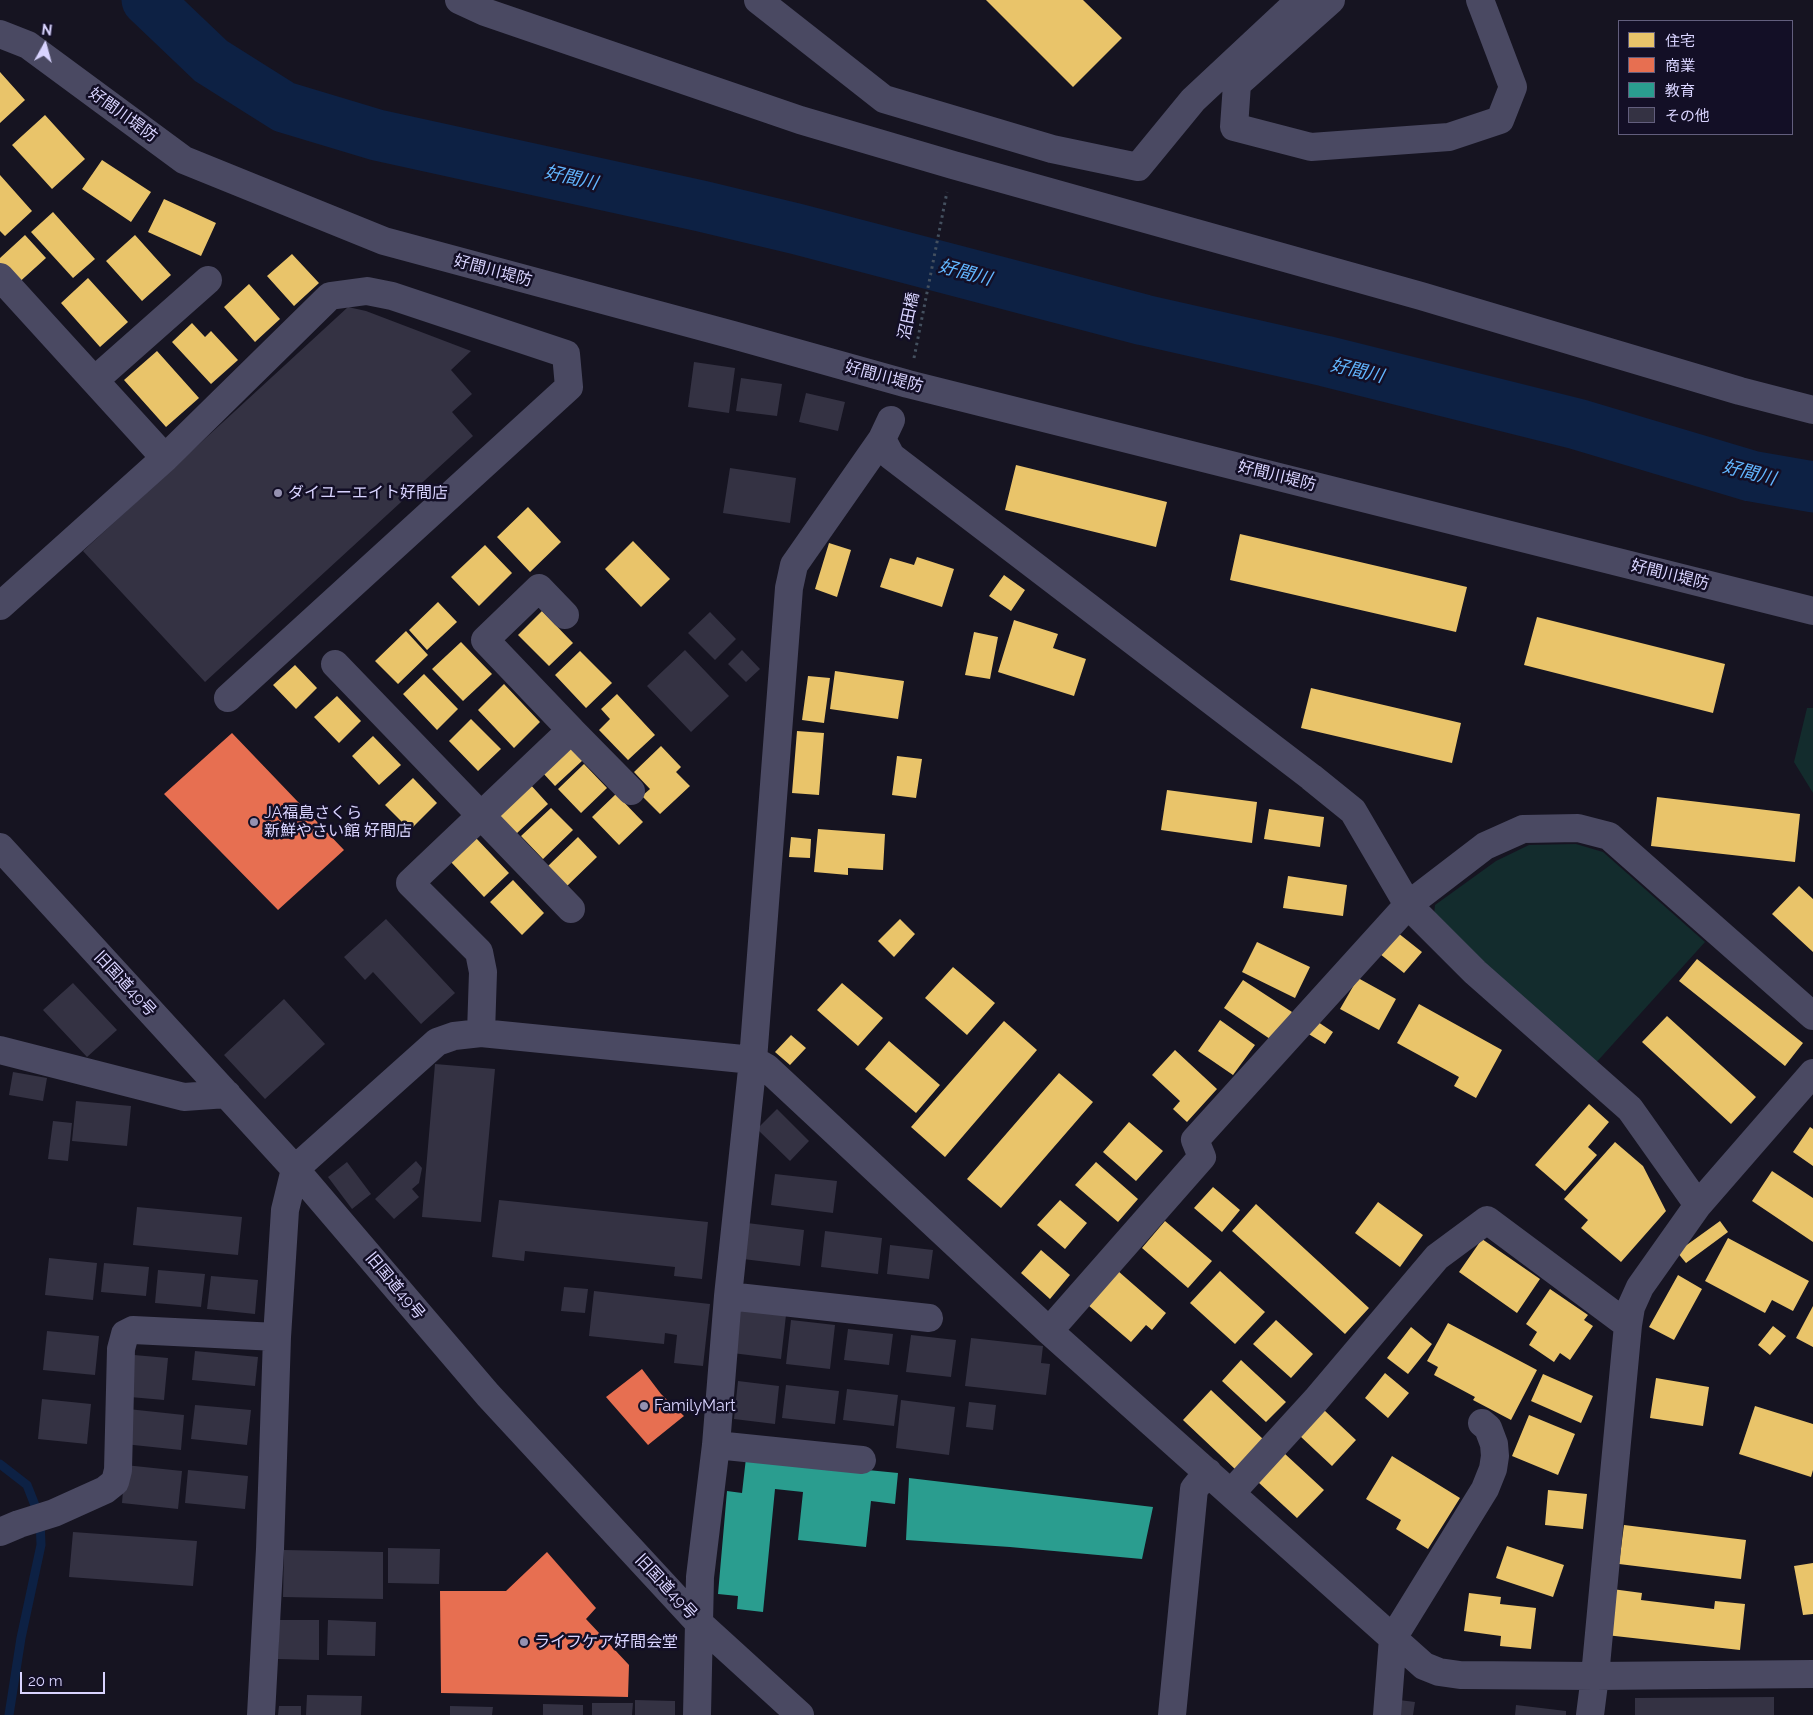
<!DOCTYPE html>
<meta charset="utf-8">
<style>
body{margin:0}
#map{position:relative;width:1813px;height:1715px;overflow:hidden;background:#161421;font-family:Raleway,"Noto Sans JP",sans-serif}
canvas{display:block}
.legend{position:absolute;left:1618px;top:20px;width:175px;height:115px;box-sizing:border-box;background:#130f26;border:1px solid #625e7d;margin:0;padding:6px 9px;list-style:none;font-size:15px;color:#d9d4ff}
.legend li{display:flex;align-items:center;gap:10px;height:25px}
.legend b{width:25px;border:1px solid #625e7d}
.north{position:absolute;left:20px;top:20px;width:50px;height:50px;-webkit-text-stroke:4px #130f26;paint-order:stroke;rotate:7deg;font-size:14px;font-weight:700;line-height:20px;text-align:center;color:#d9d4ff}
.north::after{content:'';display:block;margin:auto;width:18px;height:22px;background:#d9d4ff;clip-path:polygon(50% 0,100% 100%,50% 72%,0 100%)}
.scale{position:absolute;left:20px;top:1672px;width:85px;height:22px;box-sizing:border-box;border:2px solid #d9d4ff;border-top:0;padding-left:6px;font-size:15px;line-height:18px;white-space:nowrap;color:#d9d4ff;-webkit-text-stroke:4px #130f26;paint-order:stroke}
</style>
<div id="map">
<canvas width="1813" height="1715"></canvas>
<ul class="legend">
<li><b style="height:14px;background:#e9c46a"></b>住宅</li>
<li><b style="height:14px;background:#e76f51"></b>商業</li>
<li><b style="height:14px;background:#2a9d8f"></b>教育</li>
<li><b style="height:14px;background:#343243"></b>その他</li>
</ul>
<div class="north">N</div>
<div class="scale">20 m</div>
</div>
<script>
const c = document.querySelector('canvas').getContext('2d');
c.lineJoin = 'round';
function fillPath(path, color) {
  c.fillStyle = color;
  c.fill(path, 'evenodd');
}
function toPath(rows) {
  const path = new Path2D();
  for (const r of rows) {
    path.moveTo(r[0], r[1]);
    for (let i = 2; i < r.length; i += 2) path.lineTo(r[i], r[i + 1]);
  }
  return path;
}
function stroke(path, color, width, dash) {
  c.strokeStyle = color;
  c.lineWidth = width;
  c.lineCap = dash ? 'butt' : 'round';
  c.setLineDash(dash || []);
  c.stroke(path);
}
function write(font, color, halo, rows, align = 'center') {
  c.font = font + ' Raleway,"Noto Sans JP",sans-serif';
  c.lineWidth = 5;
  c.setLineDash([]);
  c.textBaseline = 'middle';
  c.strokeStyle = halo;
  c.fillStyle = color;
  for (const [text, x, y, turn = 0] of rows) {
    c.save();
    c.translate(x, y);
    c.rotate((+turn || 0) * Math.PI / 180);
    c.textAlign = isNaN(turn) ? turn : align;
    if (halo) c.strokeText(text, 0, 0);
    c.fillText(text, 0, 0);
    c.restore();
  }
}
const green = toPath([
 [1807,708,1813,708,1813,793,1794,762],
 [1576,844,1603,852,1705,942,1594,1065,1434,915,1435,905,1496,861,1529,845]
]);
const homes = toPath([
 [986,0,1083,0,1122,38,1073,87],
 [0,72,25,100,0,123],
 [45,115,85,159,52,189,12,145],
 [102,160,151,192,131,222,82,189],
 [0,175,32,211,5,236,0,231],
 [164,199,216,223,201,256,148,232],
 [53,212,95,259,73,278,31,232],
 [25,235,46,258,15,286,0,269,0,258],
 [135,235,171,275,142,301,106,261],
 [292,254,319,283,294,306,267,276],
 [88,278,128,322,100,347,61,303],
 [249,284,280,319,255,342,224,307],
 [192,323,205,337,211,331,238,360,211,384,172,342],
 [157,351,199,398,166,427,124,380],
 [1016,465,1167,502,1156,547,1005,510],
 [528,507,561,542,530,572,497,537],
 [1240,534,1467,587,1456,632,1230,580],
 [633,541,670,579,641,607,605,569],
 [829,543,851,550,837,597,815,589],
 [485,545,512,573,479,606,451,577],
 [917,557,954,569,942,607,880,587,890,558,914,565],
 [1004,575,1025,590,1011,611,989,596],
 [438,602,457,622,427,650,409,630],
 [542,611,573,643,549,666,518,635],
 [1537,617,1725,664,1713,713,1524,665],
 [1014,620,1058,634,1053,648,1086,659,1074,696,998,672],
 [406,631,428,655,398,684,375,661],
 [974,632,998,637,990,679,965,675],
 [461,642,492,674,463,701,432,669],
 [580,651,612,683,586,708,555,675],
 [295,665,317,688,296,709,273,685],
 [835,671,904,681,898,719,830,709],
 [424,674,458,709,437,730,403,694],
 [808,676,830,678,824,723,802,720],
 [504,684,540,722,514,748,478,710],
 [1311,688,1461,723,1452,763,1301,728],
 [617,694,655,735,628,760,599,730,610,719,601,709],
 [337,696,361,721,339,743,314,717],
 [471,719,501,749,478,771,449,741],
 [797,731,824,733,819,795,792,793],
 [373,736,401,765,379,785,352,756],
 [569,745,583,760,555,786,542,772],
 [661,746,681,767,676,772,690,786,660,814,642,796,650,789,634,772],
 [897,756,922,759,916,798,892,795],
 [584,764,607,788,581,813,558,789],
 [413,778,437,803,410,830,385,805],
 [529,783,548,804,516,834,496,814],
 [1167,790,1257,802,1252,843,1161,830],
 [616,794,643,822,619,845,592,817],
 [1657,797,1800,814,1795,862,1651,846],
 [551,808,573,830,543,859,521,836],
 [1269,809,1324,817,1320,847,1264,839],
 [818,829,885,834,883,870,848,868,848,875,814,872],
 [578,837,597,857,567,886,548,866],
 [791,837,811,839,810,858,789,857],
 [476,838,509,873,484,897,451,862],
 [1288,876,1347,885,1343,916,1283,908],
 [513,880,544,913,522,935,490,902],
 [1799,886,1813,899,1813,952,1772,914],
 [900,919,915,934,894,957,878,941],
 [1398,933,1422,952,1404,973,1380,954],
 [1257,942,1310,967,1295,998,1242,972],
 [1697,959,1803,1043,1785,1066,1679,981],
 [953,967,995,1003,967,1035,925,998],
 [1358,978,1396,999,1379,1030,1340,1009],
 [1243,980,1292,1012,1273,1041,1224,1008],
 [842,983,883,1018,858,1046,817,1010],
 [1419,1004,1502,1050,1476,1098,1454,1086,1459,1077,1397,1043],
 [1667,1016,1756,1097,1731,1124,1642,1042],
 [1220,1020,1255,1045,1233,1075,1198,1051],
 [1315,1020,1333,1032,1325,1044,1307,1033],
 [1004,1021,1037,1050,945,1157,911,1127],
 [791,1035,806,1048,790,1065,775,1052],
 [889,1041,940,1085,916,1113,865,1069],
 [1175,1050,1217,1089,1187,1122,1173,1109,1180,1101,1152,1075],
 [1059,1073,1093,1102,1001,1208,967,1179],
 [1589,1104,1609,1122,1588,1147,1597,1155,1565,1191,1535,1165],
 [1129,1122,1163,1151,1136,1181,1103,1152],
 [1810,1127,1813,1129,1813,1166,1793,1152],
 [1615,1142,1643,1166,1666,1211,1621,1262,1581,1228,1588,1220,1564,1199],
 [1096,1162,1138,1199,1118,1222,1075,1185],
 [1772,1171,1813,1198,1813,1242,1752,1201],
 [1213,1187,1240,1210,1222,1232,1194,1208],
 [1060,1200,1087,1223,1065,1249,1037,1225],
 [1378,1202,1423,1235,1400,1267,1355,1233],
 [1256,1204,1369,1308,1345,1334,1232,1231],
 [1165,1221,1212,1261,1188,1288,1142,1248],
 [1720,1221,1728,1232,1686,1263,1677,1252],
 [1728,1238,1809,1281,1793,1311,1772,1300,1765,1313,1705,1281],
 [1482,1239,1540,1279,1517,1313,1459,1272],
 [1041,1250,1070,1275,1050,1299,1021,1273],
 [1118,1271,1166,1313,1152,1330,1146,1325,1131,1342,1088,1305],
 [1220,1271,1265,1312,1235,1344,1190,1303],
 [1678,1275,1702,1289,1674,1340,1649,1327],
 [1550,1289,1588,1315,1584,1320,1593,1326,1570,1360,1560,1353,1554,1362,1529,1345,1537,1332,1526,1324],
 [1813,1306,1813,1347,1796,1338],
 [1276,1320,1313,1354,1291,1378,1253,1344],
 [1448,1323,1537,1370,1511,1420,1473,1400,1475,1397,1434,1375,1438,1367,1427,1361],
 [1773,1326,1786,1336,1770,1355,1758,1345],
 [1411,1327,1432,1344,1408,1374,1387,1358],
 [1241,1360,1286,1402,1266,1422,1222,1381],
 [1385,1373,1409,1393,1388,1418,1365,1398],
 [1543,1374,1593,1396,1581,1423,1531,1401],
 [1656,1378,1709,1387,1703,1426,1650,1418],
 [1211,1390,1264,1440,1236,1470,1183,1420],
 [1755,1406,1813,1424,1813,1470,1811,1477,1739,1454],
 [1324,1410,1356,1440,1332,1466,1300,1436],
 [1529,1415,1575,1434,1558,1475,1512,1456],
 [1284,1453,1324,1490,1297,1518,1258,1482],
 [1392,1456,1460,1498,1428,1549,1396,1529,1401,1520,1366,1499],
 [1548,1490,1587,1494,1583,1529,1545,1525],
 [1624,1525,1746,1540,1741,1579,1619,1564],
 [1507,1546,1564,1565,1553,1597,1496,1578],
 [1813,1563,1813,1614,1803,1615,1794,1566],
 [1612,1589,1642,1593,1641,1600,1714,1609,1715,1601,1745,1604,1740,1650,1606,1635],
 [1469,1593,1501,1597,1500,1604,1536,1608,1531,1649,1500,1646,1501,1636,1464,1631]
]);
const shops = toPath([
 [232,733,344,850,278,910,164,794],
 [642,1369,661,1394,684,1416,648,1445,606,1397],
 [547,1552,596,1608,586,1619,629,1665,628,1697,441,1693,440,1591,506,1591]
]);
const schools = toPath([
 [746,1458,898,1473,895,1504,871,1501,866,1547,798,1540,803,1492,775,1489,763,1612,737,1609,738,1596,718,1594,727,1491,742,1493],
 [909,1478,1153,1507,1142,1559,1010,1547,906,1540]
]);
const stream = toPath([
 [0,1464,27,1485,40,1518,41,1545,21,1638,9,1715]
]);
const river = toPath([
 [147,0,211,61,284,107,377,135,701,206,797,229,1144,320,1325,361,1577,424,1751,476,1813,487]
]);
const building = toPath([
 [348,307,366,311,471,351,451,370,472,394,452,412,473,436,205,682,83,551],
 [694,362,735,368,729,413,688,407],
 [741,378,782,384,777,416,736,411],
 [806,393,845,402,838,431,799,422],
 [730,468,796,478,790,523,723,513],
 [710,612,736,639,715,660,688,633],
 [685,650,729,696,691,732,647,686],
 [742,650,760,669,746,682,728,664],
 [386,919,455,993,421,1024,373,972,365,980,344,957],
 [73,983,117,1030,87,1057,43,1010],
 [284,999,325,1044,265,1099,224,1055],
 [435,1064,495,1069,481,1222,422,1217],
 [13,1072,47,1078,43,1101,9,1095],
 [76,1101,131,1106,127,1146,72,1141],
 [777,1109,809,1141,790,1161,757,1129],
 [53,1121,72,1123,68,1161,48,1159],
 [416,1161,422,1168,419,1183,412,1189,419,1197,394,1219,375,1199],
 [347,1162,371,1194,352,1209,328,1177],
 [775,1174,837,1181,833,1213,771,1205],
 [499,1200,708,1222,702,1279,674,1276,675,1267,525,1251,524,1261,492,1257],
 [137,1207,242,1217,238,1255,133,1245],
 [747,1223,804,1230,800,1266,743,1259],
 [825,1231,882,1238,878,1274,821,1267],
 [890,1245,933,1250,929,1279,887,1274],
 [49,1258,97,1263,93,1300,45,1295],
 [104,1263,149,1267,146,1296,101,1292],
 [158,1270,205,1274,201,1307,155,1303],
 [211,1276,258,1280,255,1314,207,1309],
 [564,1287,588,1289,585,1313,561,1311],
 [594,1291,710,1304,703,1366,674,1363,677,1335,665,1333,664,1344,589,1336],
 [737,1309,786,1315,781,1359,732,1353],
 [791,1320,835,1325,830,1369,786,1364],
 [848,1329,893,1334,889,1365,844,1360],
 [47,1331,99,1336,95,1375,43,1370],
 [911,1335,956,1340,951,1377,906,1372],
 [971,1338,1043,1346,1041,1363,1050,1364,1046,1395,965,1386],
 [195,1351,258,1357,255,1386,192,1380],
 [134,1355,168,1358,164,1400,130,1397],
 [738,1381,779,1386,775,1424,734,1419],
 [786,1385,839,1391,835,1424,782,1418],
 [847,1389,898,1395,894,1426,843,1420],
 [42,1399,91,1404,87,1444,38,1439],
 [901,1400,955,1407,949,1455,896,1448],
 [969,1402,996,1405,993,1430,966,1427],
 [195,1405,251,1410,247,1445,191,1439],
 [128,1409,184,1415,181,1450,124,1444],
 [125,1465,182,1471,178,1509,122,1503],
 [188,1470,248,1476,245,1509,185,1503],
 [73,1532,197,1541,193,1586,69,1577],
 [388,1548,440,1549,439,1584,388,1583],
 [284,1550,383,1552,383,1599,283,1597],
 [279,1620,319,1620,319,1660,278,1659],
 [328,1620,376,1622,375,1656,327,1655],
 [307,1695,362,1696,361,1715,306,1715],
 [1774,1697,1774,1715,1635,1715,1635,1698],
 [635,1700,675,1701,675,1715,635,1715],
 [1399,1700,1415,1702,1413,1715,1398,1715],
 [592,1703,633,1703,632,1715,592,1715],
 [543,1704,583,1705,583,1715,543,1715],
 [1516,1705,1566,1711,1566,1715,1515,1715],
 [279,1706,301,1706,301,1715,278,1715],
 [450,1706,493,1707,492,1715,450,1715]
]);
const path = toPath([
 [914,358,947,192]
]);
const minor = toPath([
 [459,0,485,12,800,120,953,165,1421,296,1740,391,1813,410],
 [758,0,884,99,1052,149,1138,167,1193,100,1300,0],
 [1331,0,1237,84,1234,127,1311,147,1449,137,1500,120,1513,87,1480,0],
 [0,34,28,45,184,160,384,241,733,335,908,384,1813,611],
 [0,277,165,458],
 [95,380,208,280],
 [882,439,891,456,1311,777,1353,811,1408,905,1475,972,1630,1109,1698,1205],
 [0,606,165,458,330,296,367,291,392,296,566,354,569,387,228,698],
 [335,664,571,909],
 [571,730,631,791],
 [0,847,295,1169,488,1395,699,1623,800,1715],
 [481,1033,483,972,479,952,410,883,571,730,485,640,539,588,565,615],
 [0,1050,184,1097,227,1094],
 [728,1296,929,1318],
 [1049,1331,1202,1157,1195,1140,1408,905,1485,846,1523,829,1578,828,1609,836,1813,1016],
 [716,1445,862,1460],
 [1231,1493,1316,1400,1437,1257,1487,1220,1628,1325],
 [0,1532,19,1524,54,1513,105,1490,115,1482,118,1470,121,1349,125,1334,133,1330,277,1337],
 [261,1715,270,1549,277,1337,285,1210,295,1169,437,1042,454,1036,481,1033,753,1060,767,1068,1049,1331,1424,1666,1439,1672,1460,1675,1595,1676,1813,1674],
 [697,1715,700,1577,716,1445,728,1296,753,1060,789,588,794,565,882,439,891,420],
 [1172,1715,1194,1489,1208,1472],
 [1387,1715,1393,1638,1485,1489,1493,1469,1495,1456,1494,1444,1488,1428,1482,1423],
 [1590,1715,1595,1676,1628,1325,1631,1307,1640,1287,1698,1205,1813,1073]
]);
const markers = [
 [278,493,5,"#9591b1"],
 [254,822,5,"#9591b1"],
 [644,1406,5,"#9591b1"],
 [524,1642,5,"#9591b1"]
];
const streetNames = [
 ["好間川堤防",123,115,36],
 ["好間川堤防",493,271,15],
 ["沼田橋",909,316,-78],
 ["好間川堤防",884,377,15],
 ["好間川堤防",1277,476,14],
 ["好間川堤防",1670,575,14],
 ["旧国道49号",125,984,47],
 ["旧国道49号",395,1286,50],
 ["旧国道49号",666,1587,47]
];
const poiNames = [
 ["ダイユーエイト好間店",288,493],
 ["JA福島さくら",264,813],
 ["新鮮やさい館 好間店",264,831],
 ["FamilyMart",654,1406],
 ["ライフケア好間会堂",534,1642]
];
const waterNames = [
 ["好間川",571,178,13],
 ["好間川",965,273,15],
 ["好間川",1357,371,13],
 ["好間川",1749,473,14]
];
fillPath(green, '#132c2d');
fillPath(homes, '#e9c46a');
fillPath(shops, '#e76f51');
fillPath(schools, '#2a9d8f');
stroke(stream, '#0d2144', 9);
stroke(river, '#0d2144', 51);
fillPath(building, '#343243');
stroke(path, '#44505f', 3, [2.5, 4]);
stroke(minor, '#4a4962', 28);
for (const [x, y, r, color] of markers) {
  const dot = new Path2D();
  dot.arc(x, y, r, 0, 2 * Math.PI);
  c.fillStyle = color;
  c.fill(dot);
  stroke(dot, '#130f26', 2);
}
write('16px', '#d9d4ff', '#130f26', streetNames);
write('16px', '#d9d4ff', '#130f26', poiNames, 'left');
write('italic 18px', '#62b6ff', '#130f26', waterNames);
</script>
